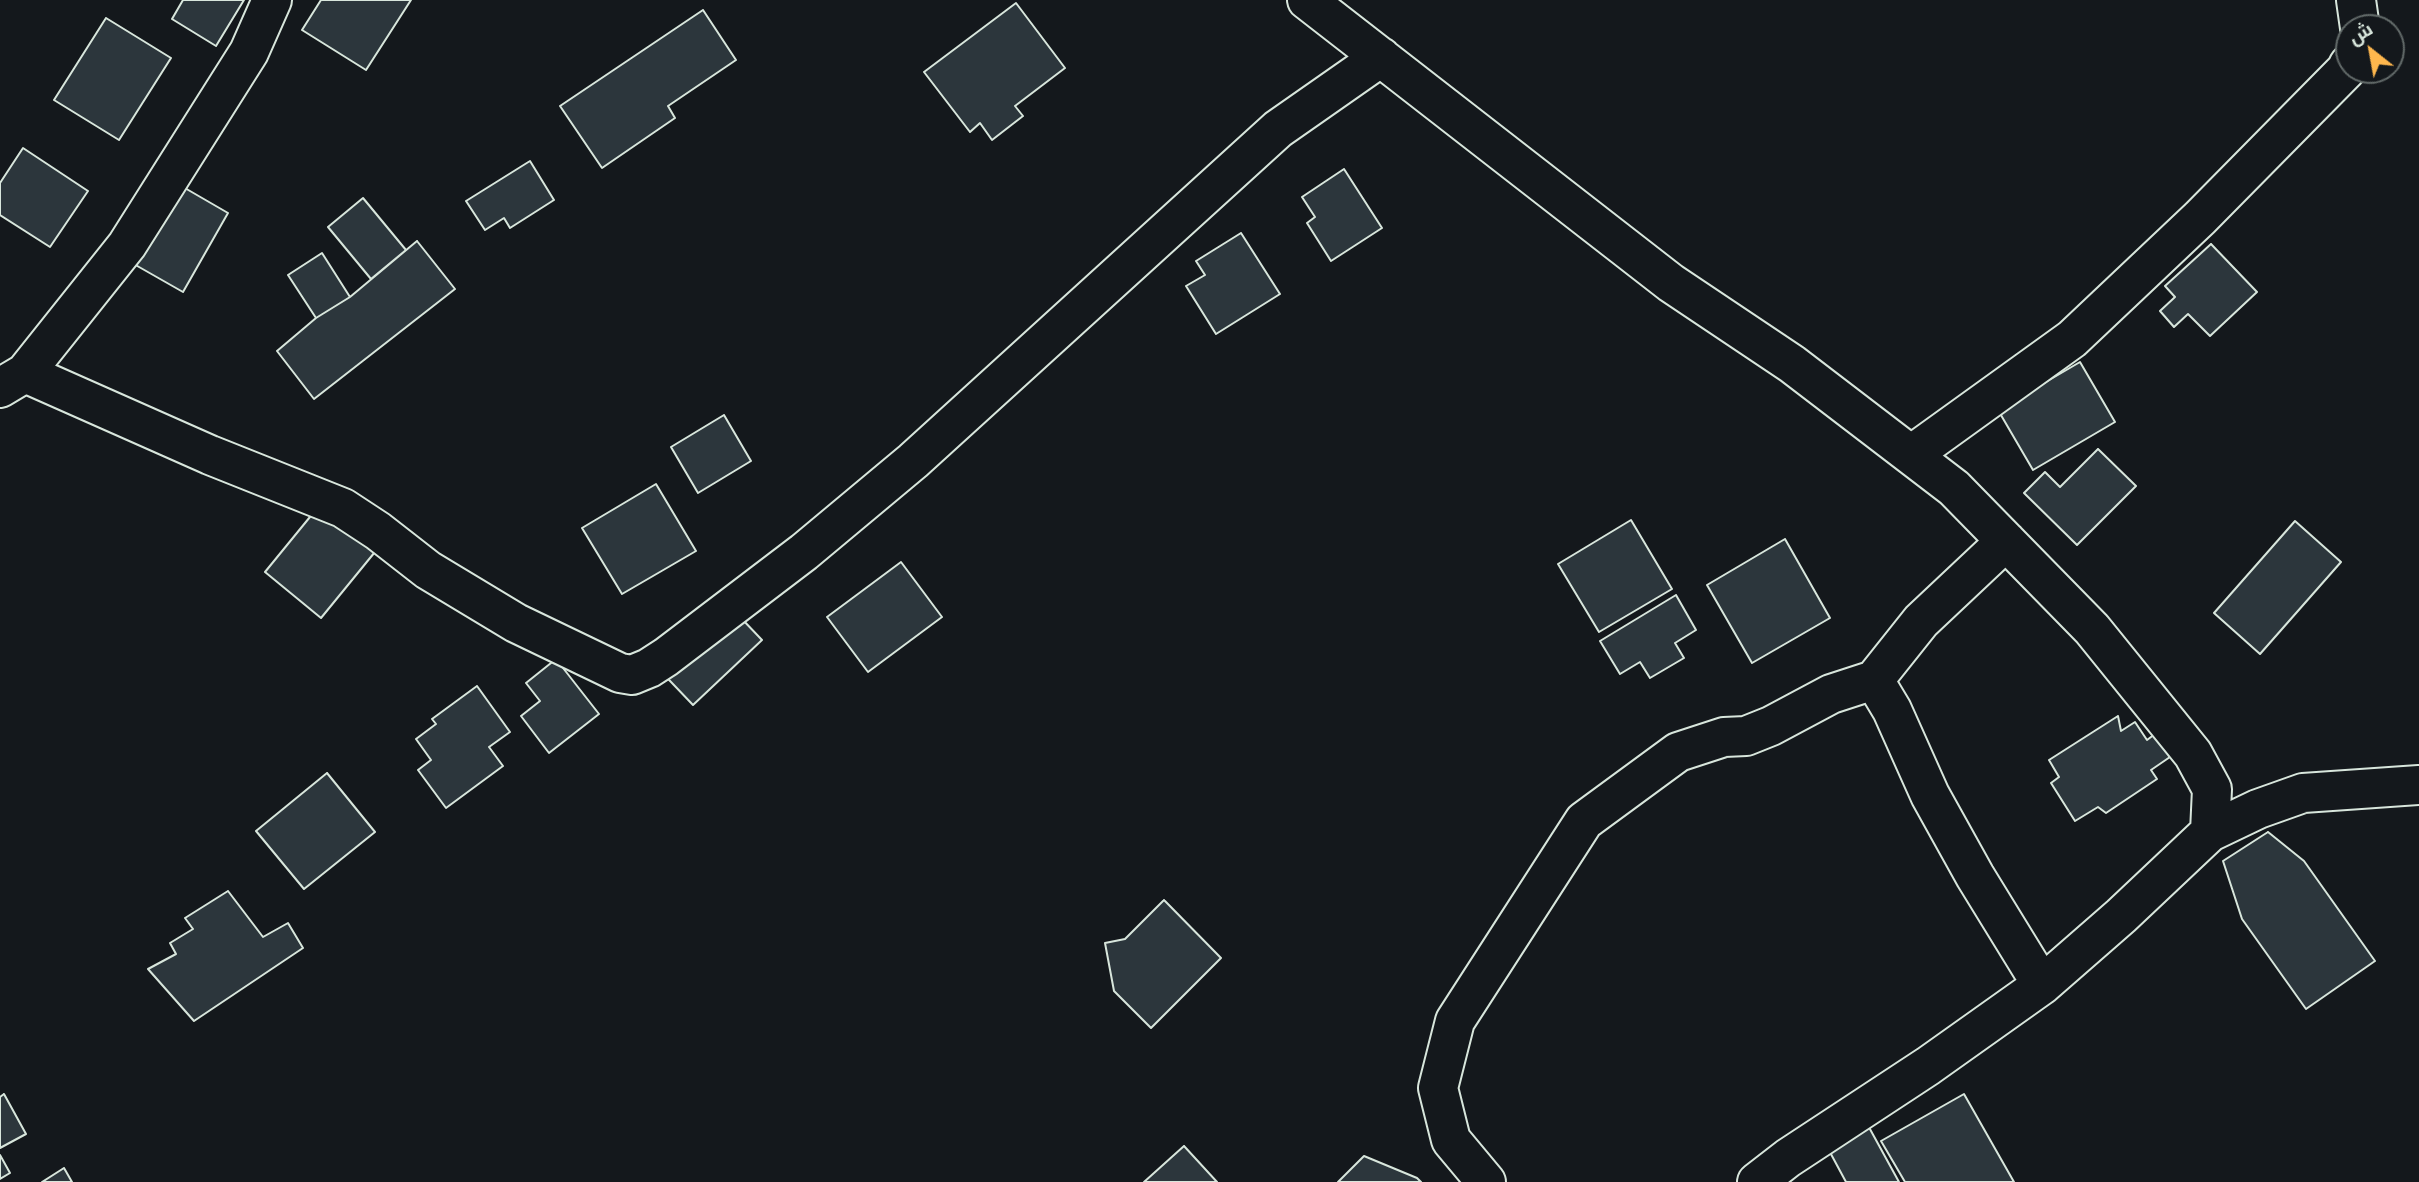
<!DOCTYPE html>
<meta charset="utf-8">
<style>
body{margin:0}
#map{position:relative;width:2419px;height:1182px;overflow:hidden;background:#14181c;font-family:"Noto Serif",Cairo,serif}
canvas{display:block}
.north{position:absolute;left:2335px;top:14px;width:70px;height:70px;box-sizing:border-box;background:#14181c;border:2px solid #626a69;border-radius:50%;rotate:329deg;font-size:19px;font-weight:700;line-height:28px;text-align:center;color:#d8e6dc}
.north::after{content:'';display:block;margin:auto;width:24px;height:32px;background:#ffb74d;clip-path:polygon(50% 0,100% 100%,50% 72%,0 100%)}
</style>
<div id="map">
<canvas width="2419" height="1182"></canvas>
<div class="north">ش</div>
</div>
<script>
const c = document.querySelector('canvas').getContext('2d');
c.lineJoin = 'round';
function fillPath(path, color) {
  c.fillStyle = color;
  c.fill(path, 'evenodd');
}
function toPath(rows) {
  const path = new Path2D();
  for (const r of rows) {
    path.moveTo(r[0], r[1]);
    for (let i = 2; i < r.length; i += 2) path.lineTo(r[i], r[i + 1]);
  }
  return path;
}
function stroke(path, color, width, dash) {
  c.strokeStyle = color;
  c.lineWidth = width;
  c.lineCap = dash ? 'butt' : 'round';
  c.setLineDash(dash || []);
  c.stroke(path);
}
const building = toPath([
 [183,0,244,0,216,46,172,19,183,0],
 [321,0,411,0,366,70,302,30,321,0],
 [1016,3,1065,68,1015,106,1023,116,992,140,980,123,970,132,924,72,1016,3],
 [703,10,736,60,668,106,675,118,602,168,560,106,703,10],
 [106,18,171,58,119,140,54,100,106,18],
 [23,148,88,191,50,247,0,215,0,183,23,148],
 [530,161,554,200,510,228,504,218,485,230,466,201,530,161],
 [1344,169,1382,228,1331,261,1307,223,1315,217,1302,197,1344,169],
 [171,180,228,213,183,292,125,259,171,180],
 [363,198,406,250,371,279,328,227,363,198],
 [1241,233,1280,294,1216,334,1186,286,1205,275,1196,261,1241,233],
 [417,241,455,289,314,399,277,351,316,318,350,297,417,241],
 [2211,244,2257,292,2210,336,2188,314,2174,327,2160,311,2175,297,2165,286,2211,244],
 [322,253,350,297,316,318,288,275,322,253],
 [2080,362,2115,422,2033,470,1998,410,2080,362],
 [724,415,751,461,698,493,671,447,724,415],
 [2098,449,2136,486,2077,545,2024,493,2045,472,2060,487,2098,449],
 [656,484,696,551,622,594,582,528,656,484],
 [323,501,379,547,321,618,265,572,323,501],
 [1631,520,1672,589,1599,632,1558,564,1631,520],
 [2295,521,2341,562,2260,654,2214,613,2295,521],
 [1785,539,1830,618,1752,663,1707,585,1785,539],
 [901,562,942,617,868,672,827,617,901,562],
 [1676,595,1696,630,1675,643,1684,658,1650,678,1640,662,1620,674,1600,641,1676,595],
 [720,596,762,640,693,705,651,661,720,596],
 [556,659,599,714,549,753,521,716,540,701,526,683,556,659],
 [477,686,510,732,489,747,503,766,446,808,418,770,431,760,416,739,436,724,432,719,477,686],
 [2118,716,2121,731,2135,722,2147,740,2155,734,2170,757,2151,770,2157,779,2106,813,2098,807,2075,821,2051,783,2059,777,2049,760,2118,716],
 [327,773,375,832,304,889,256,831,327,773],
 [2268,832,2304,861,2375,961,2306,1009,2242,919,2223,861,2268,832],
 [228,891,263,937,288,923,303,948,194,1021,148,969,176,954,170,943,193,929,185,918,228,891],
 [1164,900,1221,958,1151,1028,1114,991,1105,943,1125,939,1164,900],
 [4,1094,26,1134,0,1148,0,1097,4,1094],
 [1964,1094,2014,1182,1905,1182,1881,1141,1964,1094],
 [1865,1120,1899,1182,1846,1182,1825,1143,1865,1120],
 [1184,1146,1217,1182,1144,1182,1184,1146],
 [0,1155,10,1173,0,1179,0,1155],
 [1364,1156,1417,1178,1421,1182,1338,1182,1364,1156],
 [64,1168,72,1182,42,1182,64,1168]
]);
const minor = toPath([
 [1307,0,1671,283,1792,364,1954,488,2092,629,2193,754,2212,789,2210,832,2121,916,2042,985,1928,1066,1788,1158,1757,1182],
 [2356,0,2360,28],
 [25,373,210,455,343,508,378,531,428,570,516,623,620,673,632,675,649,668,666,657,804,552,913,461,1278,129,1381,57],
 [0,388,25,373,127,245,249,52,272,0],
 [1911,455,2072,339,2200,218,2346,70,2349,64],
 [1874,680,1921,621,2006,541],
 [2210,832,2258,809,2303,793,2419,785],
 [1486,1182,1451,1140,1438,1088,1455,1021,1584,821,1678,752,1724,737,1746,736,1771,726,1831,694,1874,680,1892,710,1930,795,1975,876,2042,985]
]);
fillPath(building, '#2c363c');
stroke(building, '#d8e6dc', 2);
stroke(minor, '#d8e6dc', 42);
stroke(minor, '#14181c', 38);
</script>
